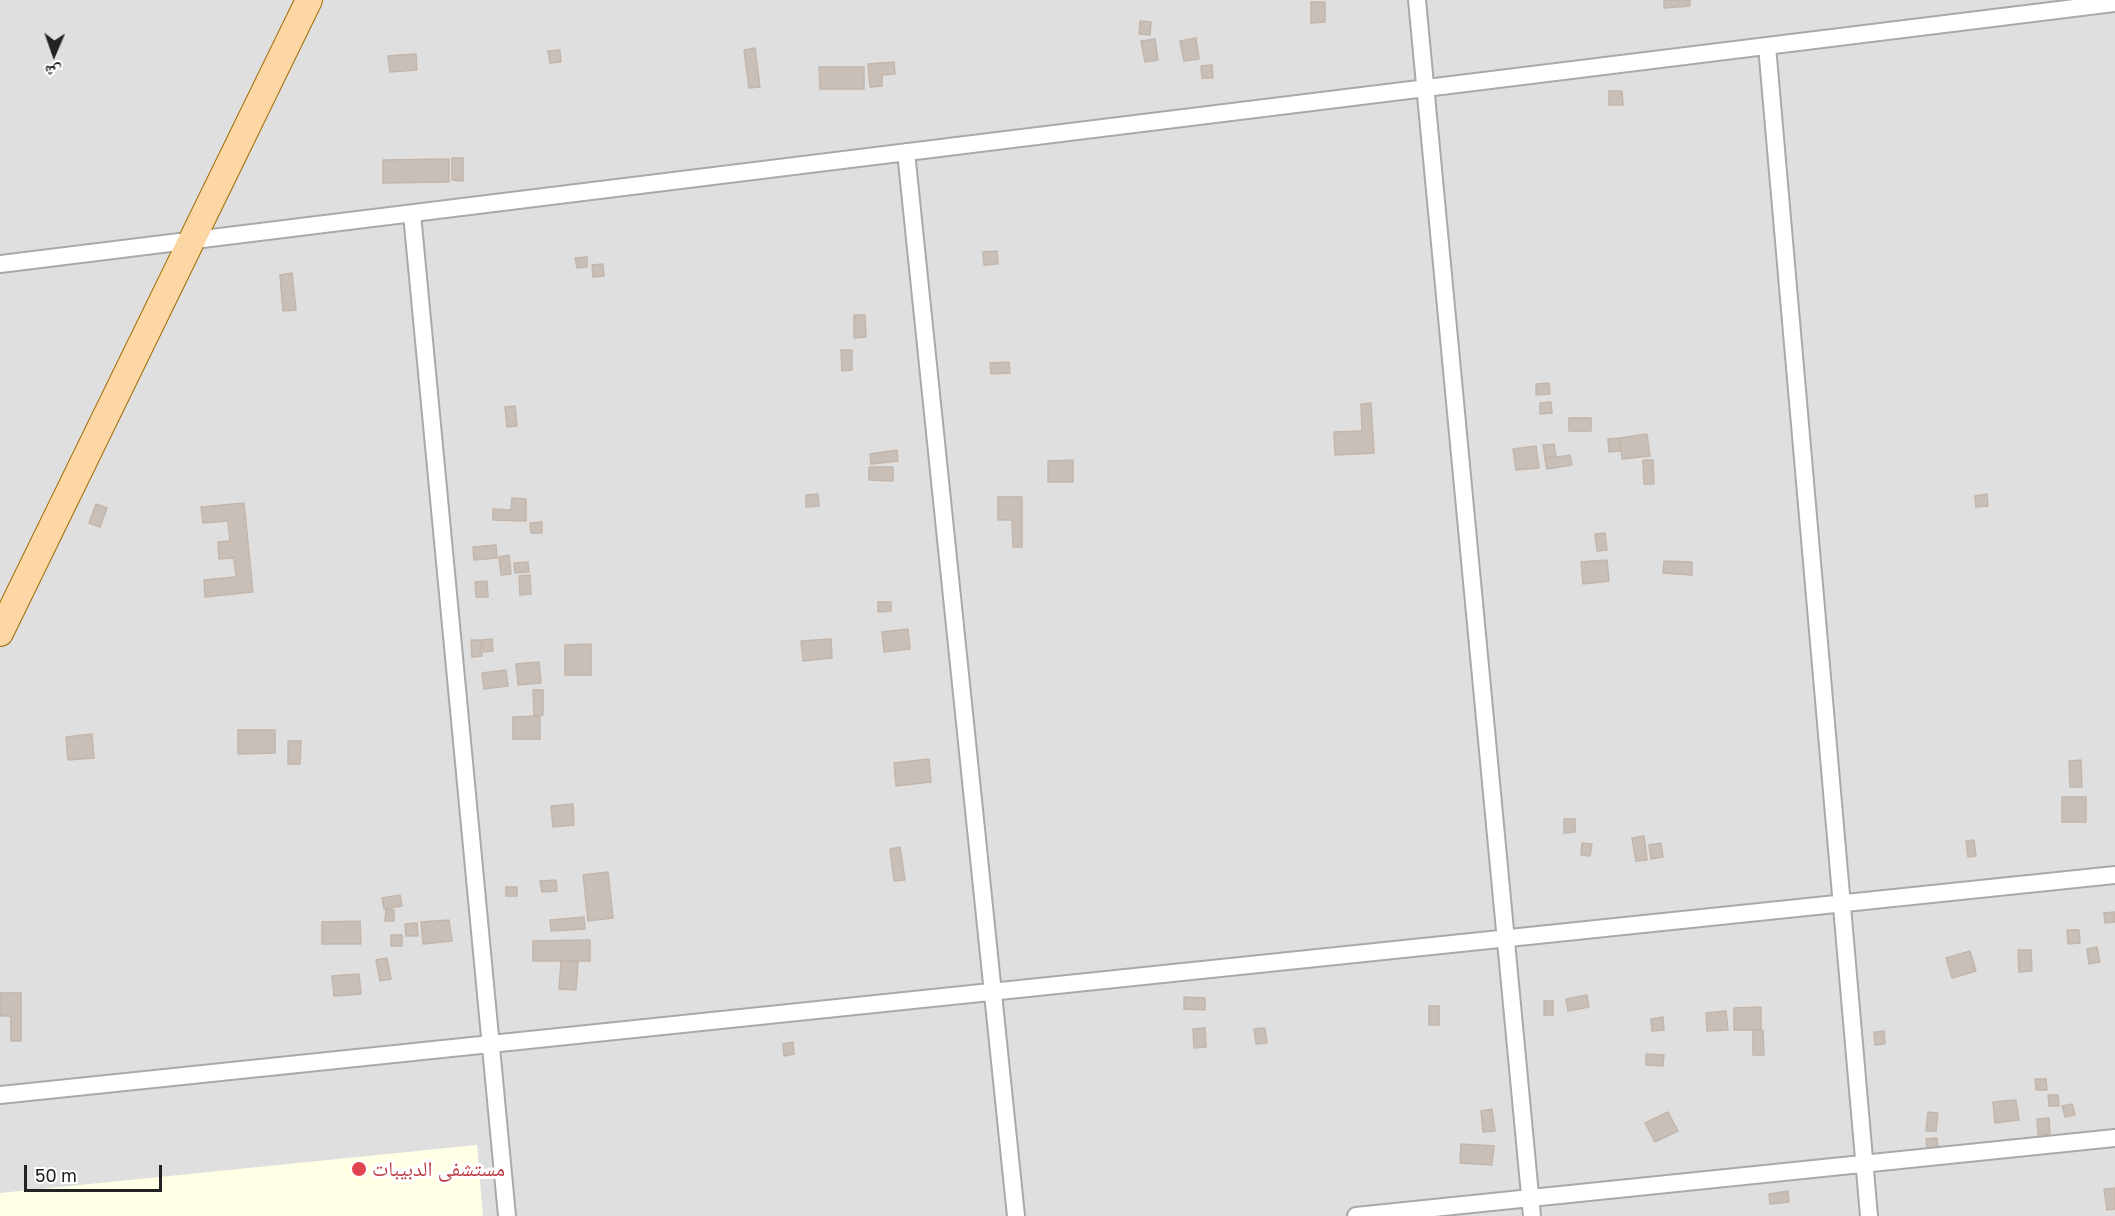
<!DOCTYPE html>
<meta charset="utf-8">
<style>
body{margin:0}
#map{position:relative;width:2115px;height:1216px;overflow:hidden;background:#f2efe9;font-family:"Golos Text","Noto Naskh Arabic",sans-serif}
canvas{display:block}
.north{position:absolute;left:24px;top:24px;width:60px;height:60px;-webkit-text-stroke:4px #fff;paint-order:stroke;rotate:182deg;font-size:16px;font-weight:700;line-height:24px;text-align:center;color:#222}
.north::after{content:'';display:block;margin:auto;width:21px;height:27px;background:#222;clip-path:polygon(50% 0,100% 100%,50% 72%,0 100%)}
.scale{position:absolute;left:24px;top:1165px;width:138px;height:27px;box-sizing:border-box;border:3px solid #222;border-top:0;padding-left:8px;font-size:18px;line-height:21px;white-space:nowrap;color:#222;-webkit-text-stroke:4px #fff;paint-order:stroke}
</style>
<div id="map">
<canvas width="2115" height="1216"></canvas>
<div class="north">ش</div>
<div class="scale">50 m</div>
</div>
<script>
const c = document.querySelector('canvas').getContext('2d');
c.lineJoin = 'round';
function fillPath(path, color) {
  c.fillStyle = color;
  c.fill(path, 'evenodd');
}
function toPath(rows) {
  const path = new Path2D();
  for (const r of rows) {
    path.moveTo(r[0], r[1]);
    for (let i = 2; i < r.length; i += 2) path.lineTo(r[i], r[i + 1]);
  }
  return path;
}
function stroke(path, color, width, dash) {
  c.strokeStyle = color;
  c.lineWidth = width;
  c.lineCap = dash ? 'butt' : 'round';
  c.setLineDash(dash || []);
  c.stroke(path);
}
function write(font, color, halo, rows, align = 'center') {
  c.font = font + ' "Golos Text","Noto Naskh Arabic",sans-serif';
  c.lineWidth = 6;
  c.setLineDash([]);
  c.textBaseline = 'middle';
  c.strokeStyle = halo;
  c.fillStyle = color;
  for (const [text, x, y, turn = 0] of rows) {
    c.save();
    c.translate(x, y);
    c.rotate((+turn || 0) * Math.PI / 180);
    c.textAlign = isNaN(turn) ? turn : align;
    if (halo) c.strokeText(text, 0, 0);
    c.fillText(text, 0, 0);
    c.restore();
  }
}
const residential = toPath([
 [0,0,2115,0,2115,1216,0,1216]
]);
const education = toPath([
 [477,1145,483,1216,0,1216,0,1193]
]);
const building = toPath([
 [1664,0,1690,0,1690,6,1664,8,1664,0],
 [1311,2,1325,2,1325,22,1311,23,1311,2],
 [1140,21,1151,22,1150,35,1139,34,1140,21],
 [1196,38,1199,59,1184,61,1180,41,1196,38],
 [1155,39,1158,60,1145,62,1141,41,1155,39],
 [755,48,760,87,749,88,744,50,755,48],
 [560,50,561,62,550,63,548,51,560,50],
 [416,54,417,70,390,72,388,56,416,54],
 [894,62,895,74,882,75,882,86,870,87,868,64,894,62],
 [1212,65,1213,78,1202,78,1201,66,1212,65],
 [819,67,864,67,864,89,820,89,819,67],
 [1609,91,1622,91,1623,105,1609,105,1609,91],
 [452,158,463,158,463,181,452,180,452,158],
 [449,159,449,182,383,183,383,160,449,159],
 [997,251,998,264,984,265,983,252,997,251],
 [587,257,587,267,577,268,575,258,587,257],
 [603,264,604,276,593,277,592,265,603,264],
 [292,273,296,310,283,311,280,275,292,273],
 [854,315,865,315,866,337,854,338,854,315],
 [841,350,852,350,852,370,842,371,841,350],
 [1009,362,1010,373,991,374,990,363,1009,362],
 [1549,383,1550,394,1536,395,1536,384,1549,383],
 [1551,402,1552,413,1540,414,1540,403,1551,402],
 [1371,403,1374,453,1335,455,1334,432,1362,431,1361,404,1371,403],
 [515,406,517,426,507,427,505,407,515,406],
 [1569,418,1591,418,1591,431,1569,431,1569,418],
 [1647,434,1650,456,1622,459,1620,438,1647,434],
 [1619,438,1620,451,1609,452,1608,439,1619,438],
 [1554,444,1556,456,1545,458,1543,445,1554,444],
 [1536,446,1539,468,1516,470,1513,449,1536,446],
 [897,450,898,461,871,464,870,454,897,450],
 [1570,455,1572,465,1547,469,1545,459,1570,455],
 [1073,460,1073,482,1048,482,1048,461,1073,460],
 [1643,460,1653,460,1654,484,1644,484,1643,460],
 [869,467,893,467,893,481,869,480,869,467],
 [818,494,819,506,806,507,806,495,818,494],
 [1987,494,1988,506,1976,507,1975,496,1987,494],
 [998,497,1022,497,1022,547,1013,547,1012,520,998,520,998,497],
 [512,498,526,499,526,521,493,520,493,509,511,510,512,498],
 [244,503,253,592,205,597,204,580,236,577,234,558,219,559,218,542,230,541,228,521,203,523,201,507,244,503],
 [96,504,107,508,100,527,89,523,96,504],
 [542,522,542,533,531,533,530,523,542,522],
 [1605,533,1607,550,1597,551,1595,534,1605,533],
 [496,545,497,558,474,560,473,547,496,545],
 [509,555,511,574,501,575,499,557,509,555],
 [1607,560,1609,581,1583,584,1581,562,1607,560],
 [1664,561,1692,562,1692,575,1663,573,1664,561],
 [528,562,529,572,515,573,514,563,528,562],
 [530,575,531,594,520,595,519,576,530,575],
 [487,581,488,597,476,597,475,582,487,581],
 [878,602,891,602,891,611,878,612,878,602],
 [908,629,910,649,884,652,882,632,908,629],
 [492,639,493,651,484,652,482,640,492,639],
 [831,639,832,658,803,661,801,641,831,639],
 [471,640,481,640,482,656,472,657,471,640],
 [591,644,591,675,565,675,565,645,591,644],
 [539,662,541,683,518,685,516,664,539,662],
 [506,670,508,686,484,689,482,673,506,670],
 [533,690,543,690,543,715,534,715,533,690],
 [540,716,540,739,513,739,513,717,540,716],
 [238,730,275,730,275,753,238,754,238,730],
 [92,734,94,758,68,760,66,737,92,734],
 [288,741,301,741,300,764,288,764,288,741],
 [929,759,931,782,896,786,894,763,929,759],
 [2081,760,2082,787,2070,787,2069,761,2081,760],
 [2062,797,2086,797,2086,822,2062,822,2062,797],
 [573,804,574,825,553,827,551,806,573,804],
 [1564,819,1575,819,1575,832,1564,833,1564,819],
 [1644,836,1647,860,1636,861,1632,838,1644,836],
 [1974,840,1976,856,1968,857,1966,841,1974,840],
 [1582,843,1592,844,1590,856,1581,855,1582,843],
 [1661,843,1663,857,1651,859,1649,845,1661,843],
 [900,847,905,880,894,881,890,849,900,847],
 [608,872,613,918,588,921,583,875,608,872],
 [556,880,557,891,542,892,540,881,556,880],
 [506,887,517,887,517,896,506,896,506,887],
 [400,895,402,906,384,909,382,898,400,895],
 [386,909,394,910,394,921,385,921,386,909],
 [2115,912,2115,922,2105,923,2104,913,2115,912],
 [584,917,585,929,551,931,550,920,584,917],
 [449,920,452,941,423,944,421,922,449,920],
 [360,921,361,944,322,944,322,922,360,921],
 [417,923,418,936,406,936,405,924,417,923],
 [2067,930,2079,930,2080,943,2068,944,2067,930],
 [391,935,402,935,402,946,391,946,391,935],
 [590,940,590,961,533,961,533,941,590,940],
 [2097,947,2100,962,2089,964,2087,949,2097,947],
 [2018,950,2031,950,2032,971,2019,972,2018,950],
 [1970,951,1976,971,1952,978,1946,958,1970,951],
 [387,958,391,979,380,981,376,960,387,958],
 [561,961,578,962,576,990,559,989,561,961],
 [359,974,361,994,334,996,332,976,359,974],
 [0,993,21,993,21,1041,11,1041,11,1016,0,1016,0,993],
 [1587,995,1589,1007,1568,1011,1566,999,1587,995],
 [1184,997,1205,998,1205,1010,1184,1009,1184,997],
 [1544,1001,1553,1001,1553,1015,1544,1015,1544,1001],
 [1429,1006,1439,1006,1439,1025,1429,1025,1429,1006],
 [1761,1007,1761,1030,1734,1030,1734,1008,1761,1007],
 [1726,1011,1728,1030,1707,1031,1706,1013,1726,1011],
 [1663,1017,1664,1030,1652,1031,1651,1019,1663,1017],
 [1205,1028,1206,1047,1194,1048,1193,1029,1205,1028],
 [1265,1028,1267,1043,1256,1044,1254,1029,1265,1028],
 [1753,1030,1763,1030,1764,1055,1753,1055,1753,1030],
 [1884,1031,1885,1044,1875,1045,1874,1032,1884,1031],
 [793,1042,794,1054,784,1056,783,1044,793,1042],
 [1646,1054,1664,1055,1663,1066,1646,1065,1646,1054],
 [2035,1079,2046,1079,2047,1090,2036,1090,2035,1079],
 [2048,1095,2058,1095,2059,1106,2049,1106,2048,1095],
 [2016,1100,2019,1120,1995,1123,1993,1102,2016,1100],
 [2072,1104,2075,1115,2065,1117,2062,1106,2072,1104],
 [1492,1109,1495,1131,1483,1132,1481,1111,1492,1109],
 [1668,1112,1678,1131,1655,1142,1645,1123,1668,1112],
 [1928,1112,1938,1113,1936,1131,1926,1131,1928,1112],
 [2049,1118,2050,1134,2038,1135,2037,1119,2049,1118],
 [1937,1138,1938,1149,1927,1149,1926,1139,1937,1138],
 [1461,1144,1494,1146,1492,1165,1460,1163,1461,1144],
 [2115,1188,2115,1209,2107,1210,2104,1189,2115,1188],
 [1788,1191,1789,1202,1770,1204,1769,1194,1788,1191]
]);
const street = toPath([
 [1417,0,1532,1216],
 [1767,46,1869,1216],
 [906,152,1016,1216],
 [412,214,507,1216],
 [0,264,2115,3],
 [0,1095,2115,875],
 [1356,1216,2115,1138]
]);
const primary = toPath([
 [0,633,309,0]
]);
const markers = [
 [359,1169,8,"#e0444e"]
];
const healthNames = [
 ["مستشفى الدبيبات",372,1169]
];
fillPath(residential, '#e0dfdf');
fillPath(education, '#ffffe5');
fillPath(building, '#c7bfb8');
stroke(building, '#c4b6ab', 1.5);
stroke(street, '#a9a9a9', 20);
stroke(primary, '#a06b00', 28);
stroke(street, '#fff', 16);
stroke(primary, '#fcd6a4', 26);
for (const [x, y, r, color] of markers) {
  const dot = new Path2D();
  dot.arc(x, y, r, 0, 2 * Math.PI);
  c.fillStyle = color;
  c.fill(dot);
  stroke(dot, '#fff', 2);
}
write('21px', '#be3a42', '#fff', healthNames, 'left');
</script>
